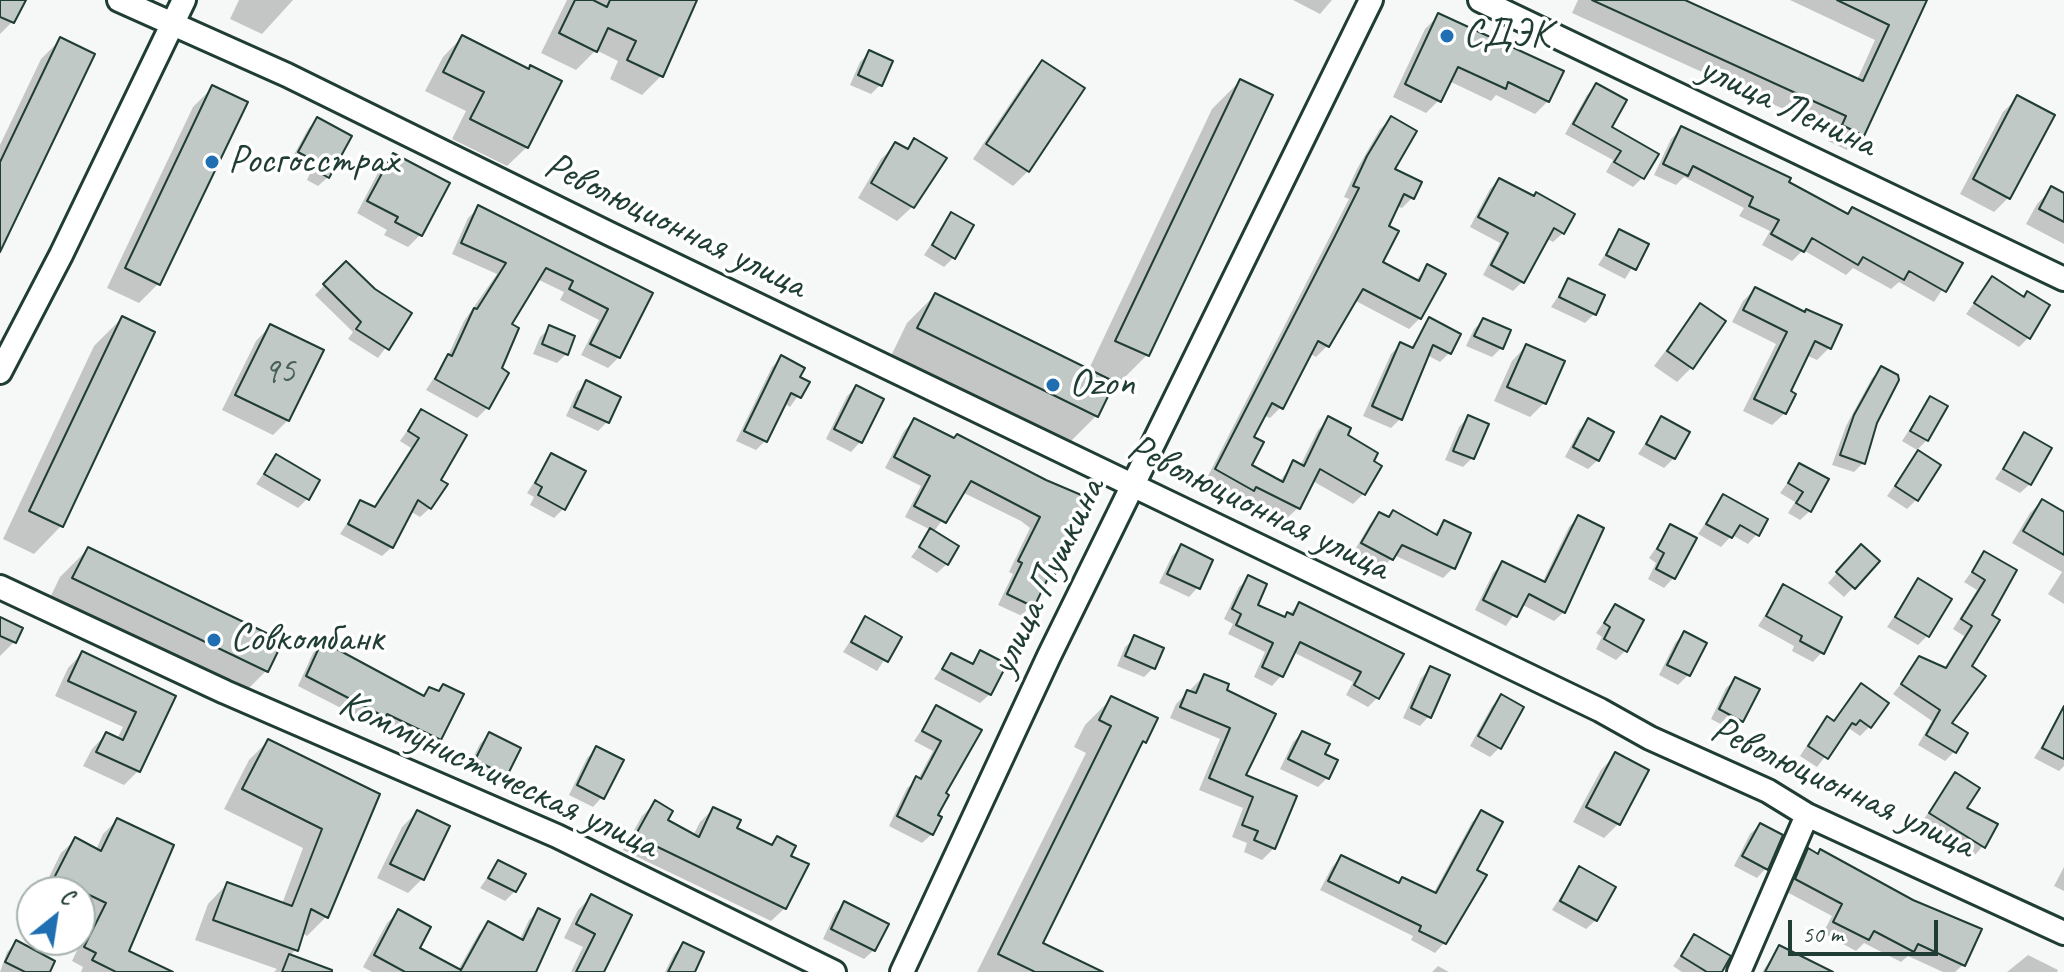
<!DOCTYPE html>
<meta charset="utf-8">
<style>
body{margin:0}
#map{position:relative;width:2064px;height:972px;overflow:hidden;background:#f6f7f7;font-family:Caveat,sans-serif}
canvas{display:block}
.north{position:absolute;left:16px;top:876px;width:80px;height:80px;box-sizing:border-box;background:#fff;border:2px solid #a5b1ae;border-radius:50%;rotate:30deg;font-size:22px;font-weight:700;line-height:32px;text-align:center;color:#1f3d34}
.north::after{content:'';display:block;margin:auto;width:28px;height:36px;background:#1f6fb2;clip-path:polygon(50% 0,100% 100%,50% 72%,0 100%)}
.scale{position:absolute;left:1788px;top:920px;width:150px;height:36px;box-sizing:border-box;border:4px solid #1f3d34;border-top:0;padding-left:10px;font-size:24px;line-height:28px;white-space:nowrap;color:#1f3d34;-webkit-text-stroke:6px #fff;paint-order:stroke}
</style>
<div id="map">
<canvas width="2064" height="972"></canvas>
<div class="north">С</div>
<div class="scale">50 m</div>
</div>
<script>
const c = document.querySelector('canvas').getContext('2d');
c.lineJoin = 'round';
function fillPath(path, color) {
  c.fillStyle = color;
  c.fill(path, 'evenodd');
}
function toPath(rows) {
  const path = new Path2D();
  for (const r of rows) {
    path.moveTo(r[0], r[1]);
    for (let i = 2; i < r.length; i += 2) path.lineTo(r[i], r[i + 1]);
  }
  return path;
}
function stroke(path, color, width, dash) {
  c.strokeStyle = color;
  c.lineWidth = width;
  c.lineCap = dash ? 'butt' : 'round';
  c.setLineDash(dash || []);
  c.stroke(path);
}
function write(font, color, halo, rows, align = 'center') {
  c.font = font + ' Caveat,sans-serif';
  c.lineWidth = 7;
  c.setLineDash([]);
  c.textBaseline = 'middle';
  c.strokeStyle = halo;
  c.fillStyle = color;
  for (const [text, x, y, turn = 0] of rows) {
    c.save();
    c.translate(x, y);
    c.rotate((+turn || 0) * Math.PI / 180);
    c.textAlign = isNaN(turn) ? turn : align;
    if (halo) c.strokeText(text, 0, 0);
    c.fillText(text, 0, 0);
    c.restore();
  }
}
const shadow = toPath([
 [0,0,23,0,12,22,0,34],
 [239,0,293,0,262,34,230,19],
 [567,0,696,0,661,76,642,95,610,79,618,61,596,50,576,70,541,53],
 [1293,0,1332,0,1320,14],
 [1578,0,1680,0,1857,80,1875,40,1790,0,1924,0,1862,134,1847,150,1828,141,1832,131,1572,13],
 [1438,16,1548,101,1535,114,1496,95,1491,101,1449,81,1439,100,1426,113,1393,97,1425,29],
 [462,37,528,70,527,147,507,166,452,139,466,111,425,91,443,57],
 [60,40,0,247,0,145,41,59],
 [870,52,880,85,871,94,850,85,860,62],
 [1042,62,1082,89,1028,171,1013,186,973,159,1028,77],
 [1240,81,1270,96,1147,355,1119,383,1113,380,1096,416,1068,444,891,356,907,323,935,295,1088,371,1212,109],
 [1596,86,1610,128,1643,177,1633,187,1606,172,1613,160,1565,134,1587,95],
 [213,87,159,283,139,303,107,288,193,107],
 [2018,97,2009,197,1994,212,1960,194,2003,112],
 [317,119,328,177,318,186,307,180,310,173,290,162,308,129],
 [1391,119,1392,170,1412,198,1402,208,1396,206,1386,227,1380,263,1415,281,1428,266,1420,318,1409,329,1354,300,1327,346,1316,357,1309,353,1281,407,1270,418,1263,415,1251,438,1249,466,1279,482,1294,463,1300,466,1318,430,1329,419,1345,436,1363,494,1353,504,1311,480,1298,508,1287,518,1206,480,1349,199,1344,197,1357,169,1380,129],
 [1681,129,1846,216,1852,210,1960,263,1934,302,1899,282,1891,289,1853,268,1846,275,1803,250,1792,261,1762,245,1770,231,1739,216,1744,208,1684,177,1676,185,1654,175,1671,139],
 [915,141,912,207,897,221,858,198,881,159,896,144,905,150],
 [393,155,447,184,420,235,408,247,384,235,387,230,357,213,381,167],
 [1499,180,1563,233,1553,242,1546,238,1522,282,1513,291,1483,275,1500,243,1470,227,1490,189],
 [2051,189,2064,196,2064,244,2026,224,2037,204],
 [479,207,651,294,619,357,608,368,581,355,599,320,560,300,564,292,537,279,509,325,488,407,477,418,426,390,447,358,464,321,497,274,452,254,468,218],
 [951,214,954,257,944,267,924,255],
 [1620,232,1646,245,1625,279,1598,265],
 [346,263,374,291,410,314,378,358,348,339,353,332,315,295],
 [1992,278,2028,338,2019,347,1966,314],
 [1569,280,1594,314,1585,323,1551,307],
 [1755,289,1829,348,1817,360,1806,355,1788,392,1785,413,1772,425,1743,411,1776,344,1732,322,1743,301],
 [1700,305,1691,368,1677,382,1654,366],
 [122,318,61,526,34,554,3,539,94,346],
 [1430,320,1449,353,1440,362,1427,355,1400,419,1391,428,1363,416,1391,354,1400,345,1410,349],
 [1483,320,1501,348,1492,357,1466,346,1474,329],
 [270,326,288,420,273,435,222,410,256,341],
 [550,328,566,354,557,363,533,354,540,337],
 [1526,346,1544,403,1530,417,1494,401,1512,361],
 [782,357,797,377,807,383,790,407,784,403,765,441,756,450,736,441,772,367],
 [1882,369,1875,422,1863,463,1854,472,1832,465,1846,426,1872,378],
 [587,383,607,422,598,431,566,416,577,392],
 [856,387,882,400,860,442,851,452,826,439,847,396],
 [1930,398,1927,440,1917,450,1902,441],
 [421,411,438,480,430,508,420,517,410,511,392,547,382,556,340,534,361,502,373,508,411,448,400,441],
 [1468,417,1472,458,1463,467,1445,460,1459,427],
 [1662,418,1674,458,1664,468,1638,454],
 [914,420,1090,501,1051,577,1022,616,998,605,1013,574,1009,572,1030,528,1021,521,962,492,933,533,947,564,937,573,911,557,931,530,905,517,921,486,885,468,904,431],
 [1588,420,1598,460,1588,469,1565,457,1579,430],
 [2025,435,2030,484,2020,493,1995,479],
 [1918,452,1917,499,1907,509,1887,496],
 [552,455,563,509,554,518,530,505,534,497,527,493],
 [276,456,307,499,298,508,256,484],
 [1800,465,1810,511,1800,520,1788,513,1795,502,1780,493],
 [1723,497,1757,534,1748,544,1732,535,1721,547,1698,534],
 [2042,501,2064,514,2064,604,2048,594,2062,572,2012,543,2030,513],
 [1393,512,1433,535,1444,523,1468,534,1453,568,1443,578,1394,555,1382,569,1353,553,1370,524,1379,514,1387,519],
 [1578,517,1564,612,1554,621,1521,604,1506,626,1475,610,1493,573,1503,563,1542,583,1569,527],
 [1671,526,1673,578,1664,588,1648,579,1656,563,1649,558],
 [1181,547,1198,587,1189,597,1159,583,1172,556],
 [88,549,280,642,266,671,238,699,46,606,60,577],
 [1985,554,1990,616,1949,723,1954,752,1945,761,1918,745,1932,721,1893,694,1920,659,1944,669,1964,636,1953,629,1977,590,1964,582],
 [1852,556,1878,561,1844,597,1828,583],
 [1249,578,1255,606,1283,619,1300,604,1401,655,1377,698,1368,707,1346,695,1353,682,1293,652,1281,676,1272,686,1254,677,1265,652,1228,634,1233,624,1224,619,1239,587],
 [1918,581,1927,636,1918,645,1887,627],
 [1783,587,1822,652,1813,662,1792,651,1794,646,1758,626],
 [1615,606,1626,650,1616,660,1596,649,1602,637,1596,633],
 [0,619,14,642,0,656],
 [865,619,899,637,877,671,843,652],
 [1684,633,1704,644,1688,675,1678,685,1659,675,1675,643],
 [1135,638,1153,668,1144,677,1117,666,1125,647],
 [323,644,421,697,429,689,437,692,443,686,439,739,430,748,377,723,374,725,298,686,313,653],
 [82,653,173,697,138,771,124,785,83,766,92,749,106,734,117,739,123,727,55,696,68,668],
 [981,653,990,694,980,703,934,679,951,655,970,665],
 [1431,668,1429,716,1420,726,1403,718,1421,678],
 [1204,676,1224,691,1243,776,1294,797,1274,848,1262,860,1244,852,1247,843,1232,837,1243,808,1199,790,1220,739,1170,718,1176,704],
 [1736,679,1741,720,1732,730,1711,719,1726,688],
 [1861,686,1869,727,1860,736,1850,729,1844,732,1817,767,1800,756,1818,728,1827,719,1833,722],
 [1501,697,1499,748,1490,757,1470,746,1492,706],
 [1112,698,1145,742,1137,749,1040,943,1098,972,977,972,1086,753,1074,747,1085,725],
 [936,708,979,731,944,794,932,834,922,843,889,826,907,788,918,779,933,751,914,741],
 [2057,722,2064,725,2064,766,2059,771,2034,758],
 [1302,733,1322,755,1327,778,1318,787,1280,769,1293,742],
 [489,734,505,775,496,784,467,769,480,744],
 [268,741,377,794,327,916,307,936,302,933,296,949,289,957,322,972,274,972,277,969,195,940,208,904,227,884,282,904,303,848,224,809,249,760],
 [597,749,602,797,593,807,569,795,587,758],
 [1615,755,1618,824,1604,838,1573,822,1601,770],
 [1955,775,1965,808,1983,846,1974,856,1921,823],
 [655,803,665,820,693,836,700,822,713,809,734,829,770,846,777,838,789,857,785,908,771,921,623,850,642,816],
 [417,812,422,879,408,893,377,878,402,827],
 [1482,812,1474,870,1444,943,1435,953,1411,940,1413,936,1320,890,1332,867,1341,857,1398,884,1403,879,1433,894,1472,822],
 [117,820,126,952,143,972,81,972,83,967,72,961,93,917,80,910,80,892,42,891,61,853,75,840,96,850,103,834],
 [1760,825,1766,868,1757,878,1734,866,1750,834],
 [1808,851,1963,965,1955,972,1943,972,1908,956,1901,962,1864,943,1856,951,1823,933,1832,916,1785,891,1797,862],
 [498,862,515,891,505,901,480,888],
 [2064,867,2064,891,2054,886],
 [1579,868,1596,920,1586,929,1552,910],
 [591,897,601,972,571,972,583,947,564,938,578,910],
 [845,904,874,950,864,959,823,939,835,913],
 [538,911,534,972,372,972,363,967,387,923,398,912,417,949,458,970,479,933,488,924,519,941,529,920],
 [1695,936,1719,972,1682,972,1673,966],
 [16,943,47,972,0,972,7,952],
 [684,944,692,972,665,972,674,954],
 [1779,947,1810,972,1762,972],
 [2028,955,2058,970,2057,972,2007,972],
 [1438,966,1449,972,1432,972]
]);
const building = toPath([
 [0,0,26,0,14,23,0,17,0,0],
 [575,0,593,0,607,7,610,0,697,0,663,77,627,60,636,41,608,28,597,52,559,33,575,0],
 [1592,0,1685,0,1863,81,1889,25,1837,0,1927,0,1864,136,1842,125,1846,116,1592,0],
 [1438,13,1564,71,1549,102,1508,82,1506,89,1458,67,1441,102,1405,84,1438,13],
 [462,35,529,69,530,65,562,81,528,148,470,119,484,92,443,72,462,35],
 [60,37,95,54,0,252,0,162,60,37],
 [869,50,893,61,882,86,858,75,869,50],
 [1042,60,1085,88,1029,172,986,144,1042,60],
 [1240,79,1273,95,1149,356,1115,341,1240,79],
 [1596,83,1627,100,1612,127,1659,154,1644,179,1614,162,1621,151,1573,124,1596,83],
 [212,85,248,102,160,285,125,268,212,85],
 [2017,95,2055,115,2010,199,1973,179,2017,95],
 [1391,116,1417,131,1395,169,1422,182,1414,199,1404,194,1389,226,1399,231,1383,262,1419,281,1427,264,1446,274,1421,319,1363,289,1329,347,1318,341,1283,409,1272,403,1254,437,1264,442,1252,465,1283,482,1293,460,1304,466,1328,416,1351,428,1348,435,1378,453,1374,461,1382,466,1365,495,1320,469,1300,509,1256,487,1254,491,1215,469,1335,236,1359,188,1353,186,1367,156,1391,116],
 [317,117,352,136,329,178,315,170,318,163,298,152,317,117],
 [1681,126,1791,178,1789,182,1848,214,1852,207,1963,263,1946,292,1909,271,1904,280,1863,257,1858,265,1812,238,1804,252,1771,234,1779,220,1749,206,1753,197,1693,166,1688,176,1663,164,1681,126],
 [914,138,947,158,914,208,871,183,895,142,908,149,914,138],
 [393,153,450,183,422,236,395,222,398,217,367,201,393,153],
 [1499,178,1534,196,1536,192,1575,214,1564,234,1554,228,1524,283,1491,265,1508,233,1478,217,1499,178],
 [2051,186,2064,193,2064,222,2039,209,2051,186],
 [478,205,653,293,620,358,590,344,608,309,569,289,573,281,546,268,512,324,519,328,502,368,509,373,489,409,435,379,448,354,452,356,474,308,477,309,506,263,461,243,478,205],
 [951,212,974,225,955,259,932,245,951,212],
 [1619,229,1649,244,1636,270,1606,255,1619,229],
 [346,261,375,289,412,313,389,350,356,329,361,322,323,284,346,261],
 [1992,276,2024,297,2027,291,2050,305,2030,339,1974,303,1992,276],
 [1568,278,1605,295,1596,315,1559,297,1568,278],
 [1755,287,1805,312,1806,309,1842,325,1831,349,1815,341,1791,391,1796,394,1786,414,1754,399,1787,332,1743,310,1755,287],
 [935,293,1115,382,1098,417,917,328,935,293],
 [1700,303,1726,321,1693,369,1667,351,1700,303],
 [122,316,155,332,63,527,29,511,122,316],
 [1429,317,1461,334,1451,354,1433,345,1402,420,1372,406,1400,342,1413,348,1429,317],
 [1483,318,1511,330,1503,349,1474,336,1483,318],
 [270,324,324,350,289,421,235,395,270,324],
 [549,325,575,336,568,355,542,344,549,325],
 [1526,344,1565,361,1546,404,1507,387,1526,344],
 [781,355,805,368,800,377,810,382,801,398,791,393,767,442,744,431,781,355],
 [1881,366,1898,375,1899,380,1877,423,1865,464,1840,455,1854,415,1881,366],
 [586,380,621,397,609,423,574,407,586,380],
 [856,385,884,399,862,443,834,429,856,385],
 [1930,396,1948,406,1928,441,1910,431,1930,396],
 [421,409,467,435,441,480,448,484,431,509,418,500,393,548,348,524,360,500,375,507,419,438,408,431,421,409],
 [1468,415,1489,424,1474,459,1453,451,1468,415],
 [1661,416,1690,432,1675,459,1646,444,1661,416],
 [914,418,954,438,957,434,1046,480,1093,500,1053,578,1049,576,1034,607,1007,594,1022,563,1018,561,1040,517,971,481,946,523,914,506,930,476,894,457,914,418],
 [1588,418,1614,432,1599,461,1573,447,1588,418],
 [2024,432,2052,448,2031,485,2003,469,2024,432],
 [1918,450,1941,465,1918,501,1895,486,1918,450],
 [551,453,586,471,565,510,538,495,542,487,535,483,551,453],
 [276,454,320,480,309,500,264,474,276,454],
 [1799,463,1829,479,1811,512,1796,503,1803,492,1788,483,1799,463],
 [1723,494,1768,519,1759,536,1740,525,1732,538,1706,524,1723,494],
 [2042,499,2064,512,2064,555,2023,531,2042,499],
 [1393,510,1437,535,1444,520,1471,533,1455,569,1402,545,1393,560,1361,543,1379,512,1389,517,1393,510],
 [1578,515,1604,528,1565,613,1529,594,1517,617,1483,600,1502,561,1545,582,1578,515],
 [1670,524,1697,538,1675,579,1656,569,1664,553,1657,549,1670,524],
 [930,528,959,546,948,565,919,547,930,528],
 [1181,544,1213,560,1200,589,1167,574,1181,544],
 [1861,544,1880,561,1855,589,1836,572,1861,544],
 [88,547,283,641,268,672,72,578,88,547],
 [1984,551,2017,570,1992,615,2000,620,1972,666,1986,676,1952,723,1968,733,1956,753,1926,735,1940,710,1901,684,1919,656,1946,668,1972,626,1961,619,1985,580,1972,572,1984,551],
 [1248,575,1267,584,1258,605,1285,617,1287,612,1293,615,1299,602,1404,654,1379,699,1354,685,1361,672,1300,642,1283,677,1262,667,1273,643,1236,625,1241,614,1232,609,1248,575],
 [1918,578,1952,599,1929,637,1895,617,1918,578],
 [1783,584,1842,617,1824,654,1800,641,1802,636,1766,616,1783,584],
 [1615,604,1644,620,1627,652,1604,639,1610,627,1604,623,1615,604],
 [865,616,902,637,888,662,851,642,865,616],
 [0,617,23,628,16,643,0,636,0,617],
 [1684,631,1707,643,1690,676,1667,665,1684,631],
 [1134,635,1164,648,1155,669,1125,656,1134,635],
 [322,641,424,696,429,687,439,691,443,684,464,694,441,740,387,714,385,717,306,676,322,641],
 [980,650,1007,664,991,695,942,669,951,653,973,664,980,650],
 [82,651,176,696,140,772,96,752,106,732,123,740,136,712,68,681,82,651],
 [1430,666,1450,675,1431,718,1411,708,1430,666],
 [1204,674,1229,684,1227,690,1276,714,1246,775,1297,796,1275,849,1254,840,1258,831,1242,825,1253,797,1209,778,1230,728,1180,707,1187,690,1196,693,1204,674],
 [1735,677,1760,689,1743,722,1719,709,1735,677],
 [1861,683,1889,703,1871,728,1860,720,1856,725,1852,723,1828,759,1808,746,1827,716,1834,721,1861,683],
 [1501,694,1524,707,1501,749,1478,736,1501,694],
 [1111,696,1158,718,1146,743,1143,741,1043,943,1103,972,1035,972,998,954,1111,726,1099,720,1111,696],
 [936,705,982,730,946,793,949,795,938,815,942,817,933,835,897,816,916,776,921,779,941,741,922,731,936,705],
 [2064,706,2064,759,2042,748,2064,706],
 [1302,731,1330,744,1325,754,1338,760,1329,779,1288,759,1302,731],
 [489,732,521,748,507,776,475,760,489,732],
 [268,739,380,794,328,918,311,909,298,951,213,920,227,882,292,906,322,829,242,789,268,739],
 [596,746,624,760,604,799,577,785,596,746],
 [1615,752,1649,770,1620,825,1586,807,1615,752],
 [1955,772,1980,788,1967,808,1998,824,1985,848,1929,813,1955,772],
 [655,800,673,811,668,820,699,837,713,807,741,820,737,828,772,845,777,836,796,846,791,856,809,864,786,909,635,836,655,800],
 [417,810,450,826,424,880,390,864,417,810],
 [1481,810,1503,822,1477,870,1487,875,1446,944,1419,931,1421,926,1328,881,1341,855,1399,883,1402,877,1436,893,1481,810],
 [117,818,174,845,129,951,173,972,116,972,92,960,96,953,84,947,106,903,54,878,75,837,101,851,117,818],
 [1760,823,1783,835,1768,870,1742,856,1760,823],
 [1808,848,1818,854,1820,849,1913,900,1982,929,1965,966,1918,944,1914,952,1874,931,1869,940,1833,922,1842,904,1795,879,1808,848],
 [498,860,526,874,516,892,488,878,498,860],
 [1579,866,1616,887,1597,921,1560,901,1579,866],
 [591,894,632,915,604,972,576,972,595,934,576,924,591,894],
 [844,901,889,924,875,951,831,929,844,901],
 [538,908,560,919,536,972,405,972,374,955,398,909,431,927,420,948,461,970,488,921,523,940,538,908],
 [1694,934,1731,956,1722,972,1707,972,1681,956,1694,934],
 [16,940,55,961,50,972,25,972,5,962,16,940],
 [683,942,704,952,695,972,668,972,683,942],
 [1779,945,1833,972,1765,972,1779,945],
 [289,954,332,970,332,972,282,972,289,954]
]);
const minor = toPath([
 [119,0,287,75,610,234,1600,710,1650,738,1768,791,1807,815,2064,933],
 [1480,0,2064,279],
 [0,372,61,255,184,0],
 [0,587,225,692,557,836,834,972],
 [902,972,1049,656,1371,0],
 [1739,972,1807,815]
]);
const markers = [
 [1447,36,8,"#1f6fb2"],
 [212,162,8,"#1f6fb2"],
 [1053,385,8,"#1f6fb2"],
 [214,640,8,"#1f6fb2"]
];
const numberNames = [
 ["95",279,373]
];
const poiNames = [
 ["СДЭК",1463,36],
 ["Росгосстрах",228,162],
 ["Ozon",1069,385],
 ["Совкомбанк",230,640]
];
const streetNames = [
 ["улица Ленина",1787,107,25],
 ["Революционная улица",675,226,26],
 ["Революционная улица",1258,508,26],
 ["улица Пушкина",1048,577,-64],
 ["Коммунистическая улица",498,775,25],
 ["Революционная улица",1842,788,25]
];
fillPath(shadow, '#0003');
fillPath(building, '#c0c9c6');
stroke(building, '#1f3d34', 2);
stroke(minor, '#1f3d34', 28);
stroke(minor, '#fff', 22);
for (const [x, y, r, color] of markers) {
  const dot = new Path2D();
  dot.arc(x, y, r, 0, 2 * Math.PI);
  c.fillStyle = color;
  c.fill(dot);
  stroke(dot, '#fff', 3);
}
write('36px', '#476058', null, numberNames);
write('40px', '#1f3d34', '#fff', poiNames, 'left');
write('40px', '#1f3d34', '#fff', streetNames);
</script>
